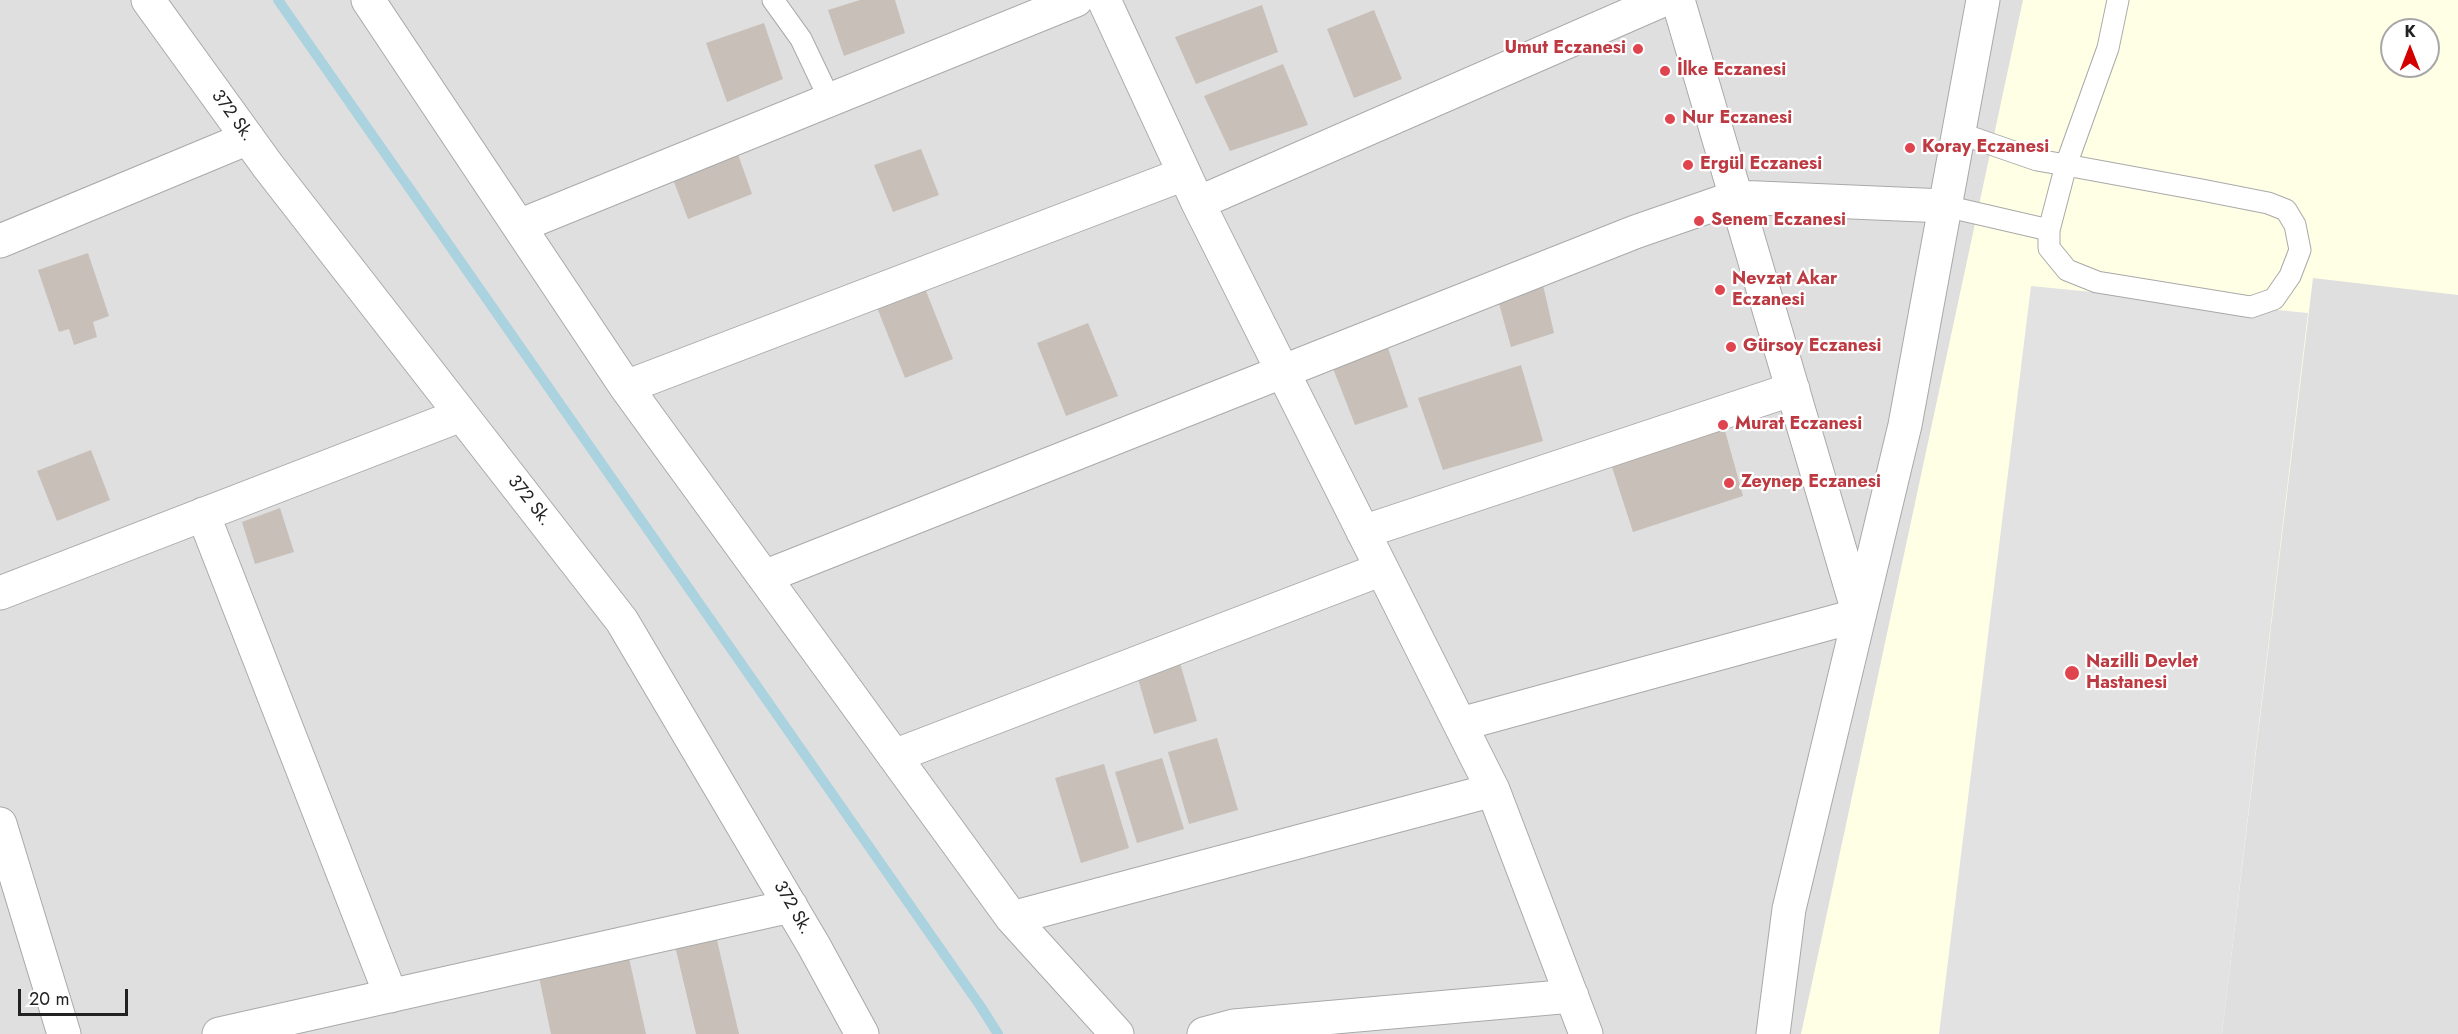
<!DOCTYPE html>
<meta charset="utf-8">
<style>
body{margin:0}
#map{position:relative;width:2458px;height:1034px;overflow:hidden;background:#f2efe9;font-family:Jost,sans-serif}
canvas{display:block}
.north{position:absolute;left:2380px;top:18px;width:60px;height:60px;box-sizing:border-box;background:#fff;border:2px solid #a7a7a7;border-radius:50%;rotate:0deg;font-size:16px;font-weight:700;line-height:24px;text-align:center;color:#222}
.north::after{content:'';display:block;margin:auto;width:21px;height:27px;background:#d40000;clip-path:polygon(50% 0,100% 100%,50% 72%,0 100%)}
.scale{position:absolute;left:18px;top:989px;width:110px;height:27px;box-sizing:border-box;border:3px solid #222;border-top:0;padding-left:8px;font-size:18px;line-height:21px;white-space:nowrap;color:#222;-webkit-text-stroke:4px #fff;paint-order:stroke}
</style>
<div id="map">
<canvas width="2458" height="1034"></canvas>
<div class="north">K</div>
<div class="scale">20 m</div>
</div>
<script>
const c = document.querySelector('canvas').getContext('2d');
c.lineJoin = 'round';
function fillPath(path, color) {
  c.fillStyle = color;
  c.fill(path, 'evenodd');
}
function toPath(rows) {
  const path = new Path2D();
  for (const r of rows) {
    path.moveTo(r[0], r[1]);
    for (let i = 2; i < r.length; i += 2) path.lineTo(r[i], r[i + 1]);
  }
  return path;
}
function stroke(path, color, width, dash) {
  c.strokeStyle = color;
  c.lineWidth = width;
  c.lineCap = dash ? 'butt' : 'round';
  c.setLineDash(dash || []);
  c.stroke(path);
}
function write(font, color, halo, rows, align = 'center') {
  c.font = font + ' Jost,sans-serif';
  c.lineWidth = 4.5;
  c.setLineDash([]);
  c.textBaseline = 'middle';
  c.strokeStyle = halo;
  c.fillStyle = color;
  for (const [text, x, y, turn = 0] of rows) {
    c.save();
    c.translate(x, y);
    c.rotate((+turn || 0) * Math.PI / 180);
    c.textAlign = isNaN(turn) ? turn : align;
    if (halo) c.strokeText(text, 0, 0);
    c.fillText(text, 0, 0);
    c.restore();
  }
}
const residential = toPath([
 [0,0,2458,0,2458,1034,0,1034],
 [2392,30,2428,30,2428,66,2392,66]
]);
const education = toPath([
 [2023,0,2458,0,2458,295,2313,278,2222,1034,1801,1034],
 [2392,30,2428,30,2428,66,2392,66]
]);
const parking = toPath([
 [2031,286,2308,313,2222,1034,1939,1034]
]);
const stream = toPath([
 [278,0,981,1007,998,1034]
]);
const building = toPath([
 [860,0,895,0,905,33,844,56,828,10],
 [1262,5,1278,52,1196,84,1175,37],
 [1374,10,1402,79,1354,98,1327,29],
 [764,23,783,79,727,102,706,43],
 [1283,64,1308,125,1230,151,1204,96],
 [734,143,752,194,688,219,668,166],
 [921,149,939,195,893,212,874,165],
 [88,253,109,316,93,322,97,337,74,345,69,329,59,332,38,270],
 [1543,285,1554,333,1511,347,1498,300],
 [924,286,953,359,905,378,876,305],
 [1088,323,1118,396,1066,416,1037,343],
 [1386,342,1408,407,1355,425,1329,358],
 [1521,365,1543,441,1443,470,1418,398],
 [1724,427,1743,496,1633,532,1611,464],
 [91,450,110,500,57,521,37,471],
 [280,508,294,552,255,564,242,522],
 [1177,653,1197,721,1154,734,1134,665],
 [1217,738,1238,810,1189,824,1168,752],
 [1162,758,1184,829,1137,843,1115,772],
 [1104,764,1129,848,1081,863,1055,778],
 [716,936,739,1034,696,1034,675,946],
 [629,958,646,1034,551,1034,539,977]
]);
const service = toPath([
 [773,0,801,39,830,100],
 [1959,133,2037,160,2066,165,2202,190,2268,203,2286,210,2295,225,2300,250,2290,276,2274,299,2251,307,2097,282,2067,270,2049,248,2049,230,2066,165,2108,48,2118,0],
 [1945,206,2049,230]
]);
const minor = toPath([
 [148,0,268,166,622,621,814,946,862,1034],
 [368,0,626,387,1012,918,1117,1034],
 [1104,0,1198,203,1493,790,1586,1034],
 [1198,203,1663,0],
 [519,226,1076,0],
 [0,241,248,138],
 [626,387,1184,174],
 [203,514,391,996],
 [1363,532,1793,389],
 [764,577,1635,232,1736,197,1945,206],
 [0,593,461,415],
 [1461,724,1859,615,1678,0],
 [894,756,1382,569],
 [0,824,64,1034],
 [1012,918,1493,790],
 [219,1034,791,906],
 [1204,1034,1234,1026,1572,996]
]);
const tertiary = toPath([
 [1773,1034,1789,909,1905,425,1983,0]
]);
const markers = [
 [1638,49,6,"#e0444e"],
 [1665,71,6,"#e0444e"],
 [1670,119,6,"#e0444e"],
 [1910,148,6,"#e0444e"],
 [1688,165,6,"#e0444e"],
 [1699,221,6,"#e0444e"],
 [1720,290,6,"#e0444e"],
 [1731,347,6,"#e0444e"],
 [1723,425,6,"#e0444e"],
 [1729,483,6,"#e0444e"],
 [2072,673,8,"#e0444e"]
];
const healthNames = [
 ["Umut Eczanesi",1626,49,"right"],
 ["İlke Eczanesi",1677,71],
 ["Nur Eczanesi",1682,119],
 ["Koray Eczanesi",1922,148],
 ["Ergül Eczanesi",1700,165],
 ["Senem Eczanesi",1711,221],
 ["Nevzat Akar",1732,280],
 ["Eczanesi",1732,301],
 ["Gürsoy Eczanesi",1743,347],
 ["Murat Eczanesi",1735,425],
 ["Zeynep Eczanesi",1741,483],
 ["Nazilli Devlet",2086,663],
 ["Hastanesi",2086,684]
];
const streetNames = [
 ["372 Sk.",232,116,54],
 ["372 Sk.",529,501,52],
 ["372 Sk.",792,908,60]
];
fillPath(residential, '#e0dfdf');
fillPath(education, '#ffffe5');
fillPath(parking, '#e2e2e2');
stroke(stream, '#aad3df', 10);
fillPath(building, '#c7bfb8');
stroke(service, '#a9a9a9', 23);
stroke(minor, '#a9a9a9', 35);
stroke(tertiary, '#a9a9a9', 35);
stroke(service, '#fff', 21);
stroke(minor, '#fff', 33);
stroke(tertiary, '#fff', 33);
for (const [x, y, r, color] of markers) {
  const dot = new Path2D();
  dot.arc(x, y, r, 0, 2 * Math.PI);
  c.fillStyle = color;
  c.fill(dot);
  stroke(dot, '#fff', 2);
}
write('bold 18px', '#be3a42', '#fff', healthNames, 'left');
write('18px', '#222', '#fff', streetNames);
</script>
